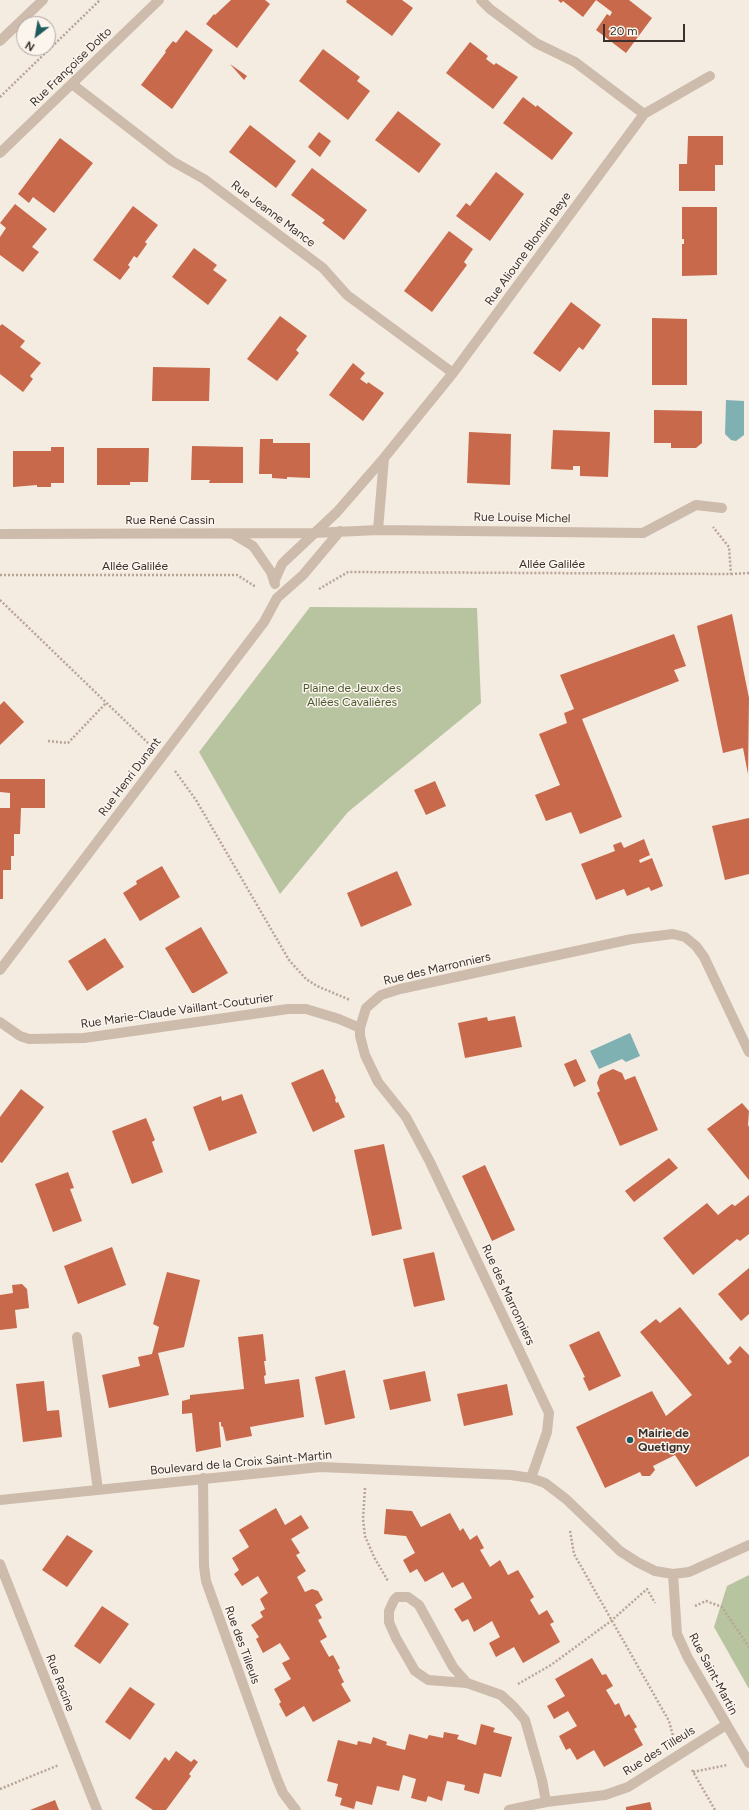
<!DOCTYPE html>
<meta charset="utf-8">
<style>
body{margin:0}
#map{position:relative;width:749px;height:1810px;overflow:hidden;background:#f4ebe1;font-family:Figtree,sans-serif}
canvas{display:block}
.north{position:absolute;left:16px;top:16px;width:40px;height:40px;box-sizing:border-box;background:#fbf5ee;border:1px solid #aea6a0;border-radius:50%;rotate:211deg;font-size:11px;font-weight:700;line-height:16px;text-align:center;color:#3b302b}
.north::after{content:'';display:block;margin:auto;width:14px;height:18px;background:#1f5a5e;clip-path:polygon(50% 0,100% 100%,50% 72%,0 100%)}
.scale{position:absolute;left:603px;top:24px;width:82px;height:18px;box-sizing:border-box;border:2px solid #3b302b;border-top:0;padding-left:5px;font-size:12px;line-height:14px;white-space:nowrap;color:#3b302b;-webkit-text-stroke:3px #fbf5ee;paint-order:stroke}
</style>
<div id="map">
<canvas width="749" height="1810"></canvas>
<div class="north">N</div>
<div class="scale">20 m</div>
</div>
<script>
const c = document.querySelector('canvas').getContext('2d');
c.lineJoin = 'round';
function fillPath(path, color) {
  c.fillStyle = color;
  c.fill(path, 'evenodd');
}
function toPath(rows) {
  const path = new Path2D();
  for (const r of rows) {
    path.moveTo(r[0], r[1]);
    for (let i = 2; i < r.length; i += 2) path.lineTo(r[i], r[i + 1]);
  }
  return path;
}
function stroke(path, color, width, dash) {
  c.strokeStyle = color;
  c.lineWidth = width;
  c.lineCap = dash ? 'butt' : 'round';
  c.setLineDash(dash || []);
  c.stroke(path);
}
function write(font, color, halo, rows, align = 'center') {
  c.font = font + ' Figtree,sans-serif';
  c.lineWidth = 3;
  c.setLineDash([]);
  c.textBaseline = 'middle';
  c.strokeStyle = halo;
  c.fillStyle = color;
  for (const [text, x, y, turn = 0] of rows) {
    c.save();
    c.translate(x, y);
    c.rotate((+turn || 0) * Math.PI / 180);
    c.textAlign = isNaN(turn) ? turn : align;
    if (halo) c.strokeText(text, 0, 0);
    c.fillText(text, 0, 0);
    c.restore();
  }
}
const green = toPath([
 [310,607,477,608,481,703,348,812,280,894,199,752],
 [749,1575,749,1689,714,1627,727,1586]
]);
const water = toPath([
 [726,400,744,401,744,435,736,441,731,440,725,434],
 [630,1033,640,1056,626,1062,622,1059,599,1069,590,1051]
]);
const building = toPath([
 [231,0,265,0,270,4,237,48,206,24,214,14,215,15],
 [347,0,402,0,413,8,392,36,346,2],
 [558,0,629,0,652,18,626,53,596,30,607,14,610,16,612,12,596,0,583,17,563,1,561,3],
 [186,30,213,50,172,109,141,85,166,52,165,51,173,41,176,43],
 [470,42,488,56,486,59,494,65,496,63,518,77,493,109,446,73],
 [323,49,360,77,357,81,370,91,348,120,299,81],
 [230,64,247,76,244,80],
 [523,97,536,107,537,105,573,133,552,160,503,123],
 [398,111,441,144,419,173,375,140],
 [250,125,296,161,276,188,229,152],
 [319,132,331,141,320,157,308,147],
 [688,136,723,136,723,165,715,165,715,191,679,191,679,164,687,164],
 [60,138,93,163,54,213,33,197,29,203,18,194],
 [312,168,367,210,344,240,322,223,325,220,291,195],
 [496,172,524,194,490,241,456,216,466,203,470,206],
 [15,204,47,229,32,247,39,252,23,272,0,255,0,237,6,228,0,223],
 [133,206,158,225,145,242,147,244,137,258,134,256,128,265,130,267,120,280,93,260],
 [682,207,717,207,717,275,682,276,682,244,684,244,684,239,682,239],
 [449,231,473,249,464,262,467,265,432,312,404,291],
 [194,248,217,265,213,270,227,280,208,305,172,277],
 [571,302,601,325,583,350,579,347,560,372,533,353],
 [280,316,307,336,296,350,299,353,277,381,247,359],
 [652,318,687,319,687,385,652,385],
 [2,324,25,341,20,347,41,363,30,376,33,379,23,392,0,374,0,326],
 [353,363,365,373,360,379,367,384,368,382,384,393,363,421,329,395],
 [153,367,210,368,209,401,152,401],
 [654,410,702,411,702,443,696,448,671,448,671,443,654,443],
 [553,430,610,432,608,477,580,476,580,466,573,466,573,470,551,469],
 [469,432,511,434,510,485,467,483],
 [260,439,273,439,273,443,310,443,310,478,287,477,287,479,272,478,272,474,259,474],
 [192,446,243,447,243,483,209,483,210,480,191,480],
 [51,447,64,447,64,483,51,483,51,487,37,487,37,485,13,487,13,451,51,451],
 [97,448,149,448,148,482,130,482,130,485,97,485],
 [732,614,749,698,748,774,743,748,723,753,697,626],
 [674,634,686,666,674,670,679,681,582,719,622,817,580,834,571,812,546,821,535,795,560,785,539,734,567,723,564,713,574,709,560,675],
 [4,701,24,722,0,745,0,705],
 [0,779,45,779,45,808,21,808,20,834,14,834,14,856,11,856,11,870,3,870,3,899,0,899,0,808,10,808,10,793,0,792],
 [435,781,446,806,426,815,414,790],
 [749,818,749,874,725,880,712,826],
 [644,839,650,855,639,860,640,863,652,858,663,886,651,891,649,887,627,896,624,889,596,900,581,864,615,851,613,845,621,842,624,848],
 [162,866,180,897,140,921,123,893,137,884,136,881],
 [397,871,412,905,361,927,347,893],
 [201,927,228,973,194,993,192,993,165,948],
 [105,938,124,967,87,991,68,961],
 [515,1016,522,1047,465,1058,458,1023,487,1017,488,1021],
 [576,1059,586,1081,574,1087,564,1064],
 [323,1069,336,1098,335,1099,336,1103,338,1102,345,1117,313,1132,291,1083],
 [613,1069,622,1073,625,1080,635,1076,658,1130,620,1146,597,1093,600,1091,597,1083,600,1075],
 [21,1089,44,1107,2,1163,0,1162,0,1117],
 [242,1094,257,1133,209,1151,193,1107,221,1096,222,1101],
 [742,1103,749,1111,748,1125,749,1127,749,1180,707,1129],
 [146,1118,155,1140,152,1142,163,1172,132,1184,112,1131],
 [384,1144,402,1229,372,1236,354,1150],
 [669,1158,678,1168,634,1202,625,1191],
 [485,1165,515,1230,492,1241,462,1176],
 [68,1172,74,1188,70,1189,82,1221,53,1232,35,1184],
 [749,1195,749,1234,740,1241,737,1239,693,1275,663,1238,707,1203,718,1215,732,1204,735,1206],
 [112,1247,126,1285,78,1304,64,1266],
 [434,1252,445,1300,414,1307,403,1259],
 [749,1268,749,1314,741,1321,718,1294],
 [167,1272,200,1280,184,1347,158,1353,169,1395,109,1408,102,1375,140,1366,138,1357,152,1354,159,1327,153,1324],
 [22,1284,27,1289,29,1308,15,1310,17,1328,0,1330,0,1295,13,1293,12,1285],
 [680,1307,728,1365,732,1362,729,1358,740,1346,749,1355,749,1456,696,1487,675,1455,653,1466,655,1470,650,1476,642,1476,640,1472,605,1488,576,1427,652,1391,666,1416,692,1395,640,1332,656,1319,660,1323],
 [599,1331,621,1376,589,1391,583,1378,585,1377,569,1345],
 [263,1334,266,1361,264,1361,266,1375,264,1376,265,1384,299,1379,304,1417,250,1427,252,1436,226,1441,223,1427,221,1426,221,1422,219,1422,221,1447,196,1452,192,1413,182,1414,182,1401,190,1399,190,1395,244,1389,238,1337],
 [345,1370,355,1418,325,1425,315,1377],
 [425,1371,431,1401,390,1410,383,1380],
 [44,1381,47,1411,59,1410,62,1437,23,1442,16,1384],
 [507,1384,513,1415,464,1426,457,1394],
 [276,1508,285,1525,301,1515,309,1528,291,1539,300,1553,296,1555,306,1571,297,1577,305,1592,312,1589,318,1591,323,1600,315,1605,322,1618,318,1620,327,1637,320,1641,329,1657,333,1655,340,1668,338,1670,344,1682,341,1684,351,1701,313,1722,304,1706,286,1717,279,1704,281,1702,274,1689,291,1679,282,1663,290,1659,280,1643,263,1653,256,1639,259,1637,251,1625,263,1617,260,1612,265,1609,260,1599,268,1593,258,1576,242,1586,234,1574,239,1570,232,1558,249,1547,239,1530],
 [386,1509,412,1511,421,1527,450,1513,460,1531,463,1528,470,1540,477,1535,484,1548,480,1550,490,1567,500,1560,508,1575,518,1570,534,1597,530,1600,539,1615,547,1610,554,1622,550,1624,560,1642,523,1663,514,1647,496,1657,489,1643,500,1637,492,1621,474,1632,468,1619,462,1622,454,1609,472,1598,463,1582,452,1588,443,1572,425,1582,417,1569,410,1573,403,1560,415,1553,406,1536,384,1534],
 [67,1535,93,1551,67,1587,42,1570],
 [102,1606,129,1624,100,1664,74,1646],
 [592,1658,602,1675,606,1674,613,1686,606,1690,615,1705,619,1703,625,1717,629,1714,637,1727,634,1729,643,1745,604,1767,594,1750,577,1760,570,1748,566,1750,559,1736,577,1726,568,1711,554,1719,547,1706,565,1696,555,1679],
 [130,1687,155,1704,130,1740,105,1722],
 [481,1724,495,1728,493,1732,512,1737,501,1777,484,1773,479,1794,464,1790,465,1785,447,1781,442,1801,428,1796,426,1802,411,1798,416,1779,403,1775,399,1791,377,1786,372,1805,356,1801,354,1809,340,1805,342,1798,335,1796,338,1784,327,1781,338,1740,357,1745,358,1741,371,1744,373,1737,387,1742,386,1745,405,1750,409,1734,427,1739,429,1735,443,1738,444,1732,459,1735,457,1739,476,1745],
 [176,1751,191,1762,194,1759,198,1762,189,1774,191,1776,166,1810,153,1810,135,1798,165,1757,169,1761],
 [55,1800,59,1810,30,1810],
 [650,1802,652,1810,626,1810,626,1807]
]);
const path = toPath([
 [0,97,100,0],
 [731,574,749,573],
 [0,575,237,575,256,587],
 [319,589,348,572,731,574,729,547,713,527],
 [0,600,148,743],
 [48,741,68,743,106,703],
 [175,771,196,800,289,960,306,979,317,986,350,1000],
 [365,1488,363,1519,365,1536,374,1557,388,1581],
 [570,1531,574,1554,669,1721,673,1736],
 [695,1606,706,1601,722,1607,749,1647],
 [518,1684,551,1665,611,1621,647,1589,655,1603],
 [692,1770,715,1810],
 [693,1772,727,1765],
 [0,1789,59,1765]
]);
const minor = toPath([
 [481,0,490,9,536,43,575,62,644,114],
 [0,41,43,0],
 [72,84,172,161,204,179,323,268,347,295,453,373],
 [0,153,159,0],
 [378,530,384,458],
 [0,534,314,533,378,530,643,533,696,505,722,508],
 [233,534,253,546,271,572,275,584],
 [274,582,282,564,286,560,337,512,384,458,453,373,644,114,710,76],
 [0,970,264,622,277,598,303,575,340,531],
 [0,1022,20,1036,29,1039,84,1038,288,1009,306,1009,339,1019,360,1028],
 [77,1337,98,1490],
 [203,1478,204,1566,206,1581,277,1779,283,1793,296,1810],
 [531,1478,547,1432,549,1413,430,1162,406,1117,378,1082,365,1055,360,1036,360,1028,366,1008,381,995,400,989,632,939,673,934,685,937,696,946,704,957,749,1052],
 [0,1500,320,1467,511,1475,531,1478,545,1483,566,1499,620,1551,637,1562,655,1571,673,1574,689,1572,749,1545],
 [0,1564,97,1810],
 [673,1574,677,1634,688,1658,749,1763],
 [467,1683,453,1667,419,1605,408,1597,397,1597,394,1600,389,1611,389,1622,396,1638,415,1671,428,1680,467,1683,501,1695,514,1707,525,1720,542,1780,546,1802],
 [509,1810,546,1802,605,1795,628,1787,726,1725]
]);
const markers = [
 [630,1440,4,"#1f5a5e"]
];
const streetNames = [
 ["Rue Françoise Dolto",71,67,-44],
 ["Rue Jeanne Mance",273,214,37],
 ["Rue Alioune Blondin Beye",528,249,-54],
 ["Rue Louise Michel",522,518,1],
 ["Rue René Cassin",170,520],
 ["Allée Galilée",552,564],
 ["Allée Galilée",135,566],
 ["Rue Henri Dunant",130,777,-53],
 ["Rue des Marronniers",437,969,-13],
 ["Rue Marie-Claude Vaillant-Couturier",177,1011,-8],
 ["Rue des Marronniers",508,1295,65],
 ["Boulevard de la Croix Saint-Martin",241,1463,-5],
 ["Rue des Tilleuls",242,1645,70],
 ["Rue Saint-Martin",713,1674,62],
 ["Rue Racine",60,1683,69],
 ["Rue des Tilleuls",659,1751,-32]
];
const parkNames = [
 ["Plaine de Jeux des",352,688],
 ["Allées Cavalières",352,702]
];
const poiNames = [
 ["Mairie de",638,1433],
 ["Quetigny",638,1447]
];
fillPath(green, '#b8c4a0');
fillPath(water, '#7fb0b2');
fillPath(building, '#c8694b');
stroke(path, '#b9a596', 2.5, [2, 2]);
stroke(minor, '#cdbbac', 10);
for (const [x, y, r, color] of markers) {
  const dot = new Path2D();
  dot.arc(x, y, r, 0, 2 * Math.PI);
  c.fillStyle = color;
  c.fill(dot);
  stroke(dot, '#fbf5ee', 1.5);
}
write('12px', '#3b302b', '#fbf5ee', streetNames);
write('12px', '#4a5a2e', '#fbf5ee', parkNames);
write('bold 12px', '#3b302b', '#fbf5ee', poiNames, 'left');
</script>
